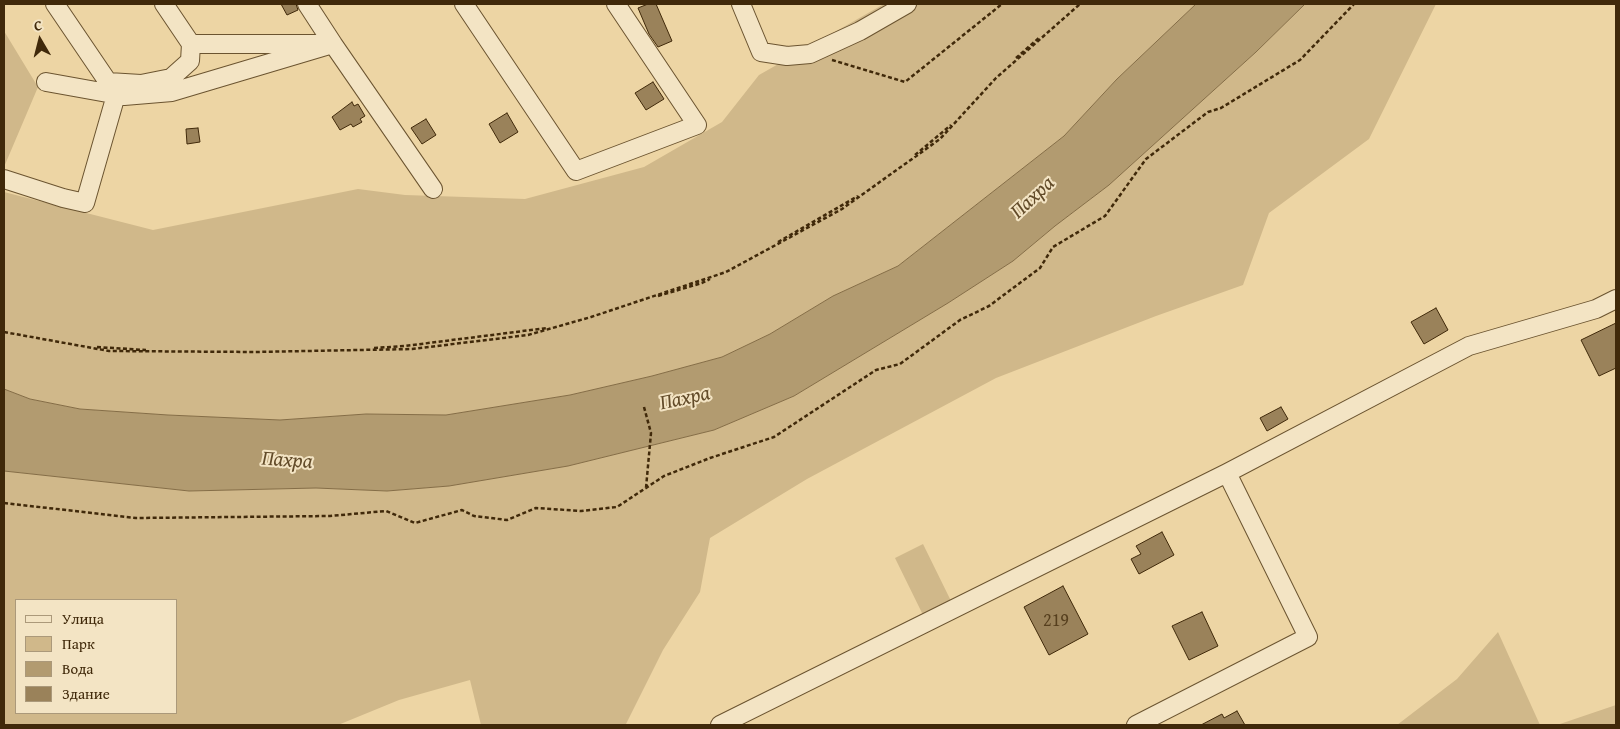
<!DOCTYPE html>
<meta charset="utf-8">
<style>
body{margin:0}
#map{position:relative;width:1620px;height:729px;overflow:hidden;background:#edd5a4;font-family:"Gentium Book Plus",serif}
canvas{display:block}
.frame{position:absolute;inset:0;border:5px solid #40290a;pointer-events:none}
.legend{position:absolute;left:15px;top:599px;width:162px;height:115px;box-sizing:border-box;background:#f3e4c4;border:1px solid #ab997a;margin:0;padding:6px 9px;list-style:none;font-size:15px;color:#40290a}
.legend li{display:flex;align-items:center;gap:10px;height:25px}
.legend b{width:25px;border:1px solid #ab997a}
.north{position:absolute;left:15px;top:15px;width:50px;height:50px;-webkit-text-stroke:4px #f3e4c4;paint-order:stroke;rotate:352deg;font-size:14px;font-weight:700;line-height:20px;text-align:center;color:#40290a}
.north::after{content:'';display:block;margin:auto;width:18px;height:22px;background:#40290a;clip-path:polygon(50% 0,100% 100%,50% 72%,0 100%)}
</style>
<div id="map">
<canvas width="1620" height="729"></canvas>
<div class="frame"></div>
<ul class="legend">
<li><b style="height:6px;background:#f3e4c4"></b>Улица</li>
<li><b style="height:14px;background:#d0b88a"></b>Парк</li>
<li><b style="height:14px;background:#b29b70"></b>Вода</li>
<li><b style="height:14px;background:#9a825a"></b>Здание</li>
</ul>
<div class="north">С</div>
</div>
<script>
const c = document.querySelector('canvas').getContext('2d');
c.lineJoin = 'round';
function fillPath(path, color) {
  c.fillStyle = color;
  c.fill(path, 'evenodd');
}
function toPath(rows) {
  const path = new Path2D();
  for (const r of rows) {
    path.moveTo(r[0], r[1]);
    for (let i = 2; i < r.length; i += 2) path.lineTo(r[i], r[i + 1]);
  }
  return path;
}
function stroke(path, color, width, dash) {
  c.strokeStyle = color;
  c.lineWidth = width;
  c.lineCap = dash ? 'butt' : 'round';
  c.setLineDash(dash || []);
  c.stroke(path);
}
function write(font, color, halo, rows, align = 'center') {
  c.font = font + ' "Gentium Book Plus",serif';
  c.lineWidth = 4;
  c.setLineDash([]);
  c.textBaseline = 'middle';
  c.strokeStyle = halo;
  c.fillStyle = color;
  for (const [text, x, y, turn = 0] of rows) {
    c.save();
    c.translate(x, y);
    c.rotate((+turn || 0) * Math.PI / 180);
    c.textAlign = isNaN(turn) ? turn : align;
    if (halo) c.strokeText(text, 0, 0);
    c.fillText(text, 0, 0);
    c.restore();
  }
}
const green = toPath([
 [884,4,1196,4,1117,79,1064,136,898,266,833,296,770,334,722,357,652,376,570,395,446,415,366,414,280,420,168,415,80,409,30,399,4,389,4,192,153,230,358,189,405,195,525,199,644,167,722,122,759,75],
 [1305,4,1436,4,1369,139,1269,213,1243,285,1156,316,996,378,807,479,710,538,700,592,663,650,626,724,481,725,470,680,399,700,338,725,4,725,4,471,189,491,316,488,387,491,449,486,568,466,714,430,794,396,948,303,1013,261,1055,226,1109,185,1256,52],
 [16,600,176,600,176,713,16,713],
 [4,31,38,87,4,167],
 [923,544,951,601,923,615,895,558],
 [1498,632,1540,725,1397,725,1457,679],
 [1616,705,1616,725,1557,725]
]);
const water = toPath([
 [1196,4,1305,4,1256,52,1109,185,1055,226,1013,261,948,303,794,396,714,430,568,466,449,486,387,491,316,488,189,491,4,471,4,389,30,399,80,409,168,415,280,420,366,414,446,415,570,395,652,376,722,357,770,334,833,296,898,266,1064,136,1117,79,1196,4]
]);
const building = toPath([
 [281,4,296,4,298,10,287,15,281,4],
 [648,4,656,4,672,41,658,47,649,34,638,8,648,4],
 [653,82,664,99,646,110,635,93,653,82],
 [352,102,354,106,358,104,365,116,360,119,362,122,353,127,351,124,340,130,332,117,352,102],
 [507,113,518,132,500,143,489,124,507,113],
 [426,119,436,135,422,144,411,128,426,119],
 [198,128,200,142,187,144,186,129,198,128],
 [1436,308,1448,330,1424,344,1411,322,1436,308],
 [1616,323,1616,368,1599,376,1581,340,1616,323],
 [1281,407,1288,419,1267,431,1260,418,1281,407],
 [1162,532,1174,555,1139,574,1131,559,1141,554,1136,546,1162,532],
 [1063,586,1088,634,1049,655,1024,607,1063,586],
 [1202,612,1218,646,1189,660,1172,626,1202,612],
 [1237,711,1245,725,1201,725,1222,714,1224,718,1237,711]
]);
const path = toPath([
 [1016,58,1040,37],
 [832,60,905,82,1002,4],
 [915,155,951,125],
 [778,242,858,196],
 [658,296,702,283,710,279],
 [4,332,109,351,255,352,412,349,528,335,591,317,726,272,842,209,940,139,996,78,1080,4],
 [97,347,146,350],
 [374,348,405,346,547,328],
 [644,407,651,433,646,488],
 [4,503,136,518,330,516,386,511,415,523,462,510,474,516,507,520,536,508,581,511,617,507,664,476,710,458,774,437,876,370,900,364,960,320,989,306,1040,268,1053,247,1105,216,1146,159,1208,112,1221,108,1300,60,1354,4]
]);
const minor = toPath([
 [55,4,108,82,141,84,171,78,190,61,191,44,164,4],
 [464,4,576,171,697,125,616,4],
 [741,4,761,52,787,56,810,54,860,31,907,4],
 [191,44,333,44,307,4],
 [46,82,124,96,172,92,333,44,433,189],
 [4,179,63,198,85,203,116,95],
 [720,725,1227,473,1469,346,1596,309,1616,299],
 [1136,725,1308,637,1227,473]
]);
const numberNames = [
 ["219",1056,621]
];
const waterNames = [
 ["Пахра",1033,198,-43],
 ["Пахра",685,399,-12],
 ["Пахра",287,461,4]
];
fillPath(green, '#d0b88a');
fillPath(water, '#b29b70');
stroke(water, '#846d47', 1);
fillPath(building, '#9a825a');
stroke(building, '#40290a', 1);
stroke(minor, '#6b5430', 20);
stroke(path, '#40290a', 2.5, [4, 2.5]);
stroke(minor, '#f3e4c4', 18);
write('18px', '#563f1e', null, numberNames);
write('italic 21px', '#624b29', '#f3e4c4', waterNames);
</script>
